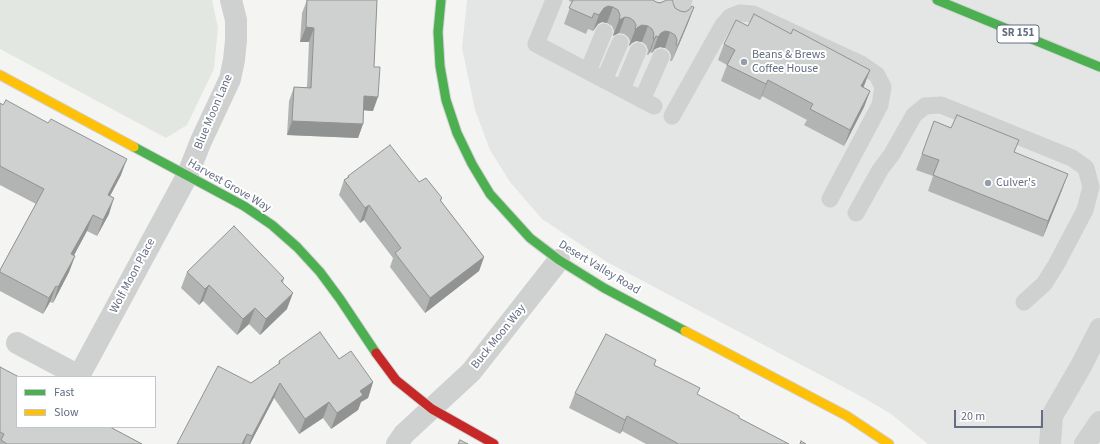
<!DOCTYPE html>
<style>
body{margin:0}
#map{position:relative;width:1100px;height:444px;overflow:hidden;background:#f4f5f3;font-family:"Source Sans 3",sans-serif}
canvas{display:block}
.legend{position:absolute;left:16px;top:376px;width:140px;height:52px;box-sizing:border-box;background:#fff;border:1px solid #c1c5cd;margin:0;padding:5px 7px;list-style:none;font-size:12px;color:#646e83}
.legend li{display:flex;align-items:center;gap:8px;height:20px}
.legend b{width:20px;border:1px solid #c1c5cd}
.scale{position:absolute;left:954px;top:410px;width:89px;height:18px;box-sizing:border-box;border:2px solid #646e83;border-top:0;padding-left:5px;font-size:12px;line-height:14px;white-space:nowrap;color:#646e83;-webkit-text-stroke:3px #fff;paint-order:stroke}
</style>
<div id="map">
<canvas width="1100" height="444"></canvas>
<ul class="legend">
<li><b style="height:5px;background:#4caf50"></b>Fast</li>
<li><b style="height:5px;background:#ffc107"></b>Slow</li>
</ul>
<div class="scale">20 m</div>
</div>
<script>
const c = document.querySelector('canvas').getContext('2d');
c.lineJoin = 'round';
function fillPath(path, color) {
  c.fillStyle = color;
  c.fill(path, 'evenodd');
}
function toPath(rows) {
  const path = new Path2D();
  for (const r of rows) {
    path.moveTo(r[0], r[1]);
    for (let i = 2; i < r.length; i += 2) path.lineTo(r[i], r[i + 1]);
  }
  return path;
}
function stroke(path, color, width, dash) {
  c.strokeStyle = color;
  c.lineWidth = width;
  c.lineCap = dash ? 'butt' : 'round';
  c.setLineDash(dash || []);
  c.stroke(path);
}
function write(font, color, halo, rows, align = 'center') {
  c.font = font + ' "Source Sans 3",sans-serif';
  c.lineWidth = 4;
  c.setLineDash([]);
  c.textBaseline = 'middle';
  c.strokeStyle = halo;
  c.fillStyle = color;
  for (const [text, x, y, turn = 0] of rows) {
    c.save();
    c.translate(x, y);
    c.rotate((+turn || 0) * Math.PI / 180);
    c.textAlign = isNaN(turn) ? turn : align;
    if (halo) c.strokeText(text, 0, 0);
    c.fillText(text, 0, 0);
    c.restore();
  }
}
const built = toPath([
 [467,0,1100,0,1100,444,928,444,891,414,866,399,607,262,542,219,510,182,490,150,475,110,462,48]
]);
const green = toPath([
 [0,0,212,0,218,28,214,69,187,125,166,138,0,49]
]);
const lane = toPath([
 [554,0,536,44,654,106],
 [677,18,684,0],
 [588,71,604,32],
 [604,80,620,43],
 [622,89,638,51],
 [642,100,661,57],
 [672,116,723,25,730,17,740,13,753,14,861,64,877,75,883,87,880,105,830,199],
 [856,213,880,170,892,154,914,115,925,106,941,105,1072,158,1086,168,1091,187,1085,210,1056,265,1044,284,1024,302]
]);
const street = toPath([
 [17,343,81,377],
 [79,376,187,176,201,141,230,79,234,60,236,40,236,20,231,0],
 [397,444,404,434,471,372,559,260],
 [1050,444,1052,416,1081,366,1100,329],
 [1085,444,1100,422]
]);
const fast = toPath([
 [441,0,438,32,440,66,446,100,457,133,472,164,490,194,530,238,559,260,604,288,685,331],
 [937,0,1100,67],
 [134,147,244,206,272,225,297,247,320,272,340,299,376,353]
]);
const slow = toPath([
 [0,75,134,147],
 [685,331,847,416,889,444]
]);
const jam = toPath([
 [376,353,396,380,432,409,494,444]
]);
const wall = toPath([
 [307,0,377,0,374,67,373,111,364,110,363,124,358,138,287,135,289,101,294,87,307,87,309,42,300,42,302,13],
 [569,0,653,0,656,2,673,3,675,8,680,11,685,12,694,7,688,23,672,61,670,61,671,56,669,51,665,48,660,47,655,49,652,53,650,52,648,55,647,55,648,50,646,45,642,42,636,41,632,43,629,46,630,41,628,37,624,34,619,33,613,36,614,31,612,26,607,23,602,22,598,24,593,31,588,29,586,34,564,24,572,2,569,1],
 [748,26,791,34,870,70,863,87,870,91,864,107,844,146,804,125,807,120,762,96,760,100,721,81,727,65,718,60,724,44],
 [0,103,121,175,110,196,109,214,97,236,87,231,74,255,75,256,69,272,53,303,50,302,43,314,0,291,0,270,36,204,0,185],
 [934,121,1014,152,1062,190,1043,237,928,191,933,176,916,170],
 [348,176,419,182,442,198,441,201,484,257,479,271,425,313,390,267,393,258,364,220,360,223,339,195,344,180,347,178],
 [187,272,284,278,283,283,287,309,260,335,249,324,237,335,203,301,199,305,181,288],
 [339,359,373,382,368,398,361,402,358,410,331,429,323,418,299,434,274,398,250,444,177,444,251,383,278,365,279,361],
 [654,365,698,395,739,418,789,444,646,444,622,431,620,434,569,408,575,393],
 [0,367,17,377,142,444,0,444]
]);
const shadedWall = toPath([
 [608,6,613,7,607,23,602,22,598,24,593,31,599,15,604,8],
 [694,7,688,23,672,61,678,45],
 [625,17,619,33,613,36,619,20],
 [642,25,648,26,642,42,636,41,632,43,629,46,635,30,638,27],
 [306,27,314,28,309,42,300,42],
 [665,31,670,32,665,48,660,47,655,49,652,53,658,37,661,33],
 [656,36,650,52,648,55,654,39],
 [870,70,864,86,855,102,861,86],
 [768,80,762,96,760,100,766,84],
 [870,91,864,107,844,146,850,130],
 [364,96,378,97,373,111,359,110],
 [292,121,363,124,358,138,287,135],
 [127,159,121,175,102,211,108,195],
 [1068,174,1062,190,1043,237,1048,221],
 [114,198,109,214,97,236,103,220],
 [369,205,364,220,360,223,365,208],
 [93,215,87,231,66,270,71,254],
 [75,256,69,272,53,303,58,287],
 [484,257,479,271,425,313,430,298],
 [209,285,203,301,199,305,205,289],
 [56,286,50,302,43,314,49,298],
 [293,293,287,309,260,335,266,319],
 [255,308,249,324,237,335,243,319],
 [373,382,368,398,361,402,358,410,331,429,337,413,360,391],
 [280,383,274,398,250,444,249,444,252,436],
 [329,402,323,418,299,434,305,419],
 [627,416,622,431,620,434,625,420],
 [247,434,244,444,242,444]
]);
const building = toPath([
 [307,0,377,0,374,67,380,67,378,97,364,96,363,124,292,121,294,87,311,88,314,28,306,27,307,0],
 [573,0,653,0,656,2,660,3,667,0,673,0,673,3,675,8,680,11,685,12,689,10,692,6,694,7,678,45,676,45,677,40,675,35,670,32,665,31,661,33,658,37,656,36,654,39,653,39,654,34,652,29,648,26,642,25,638,27,635,30,636,25,634,21,630,18,625,17,619,20,620,15,618,10,613,7,608,6,604,8,599,15,594,13,592,18,569,8,573,0],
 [754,14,791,34,793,29,870,70,861,86,870,91,850,130,810,109,813,104,768,80,766,84,727,65,735,50,724,44,736,20,748,26,754,14],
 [6,100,48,123,51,119,127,159,108,195,114,198,103,220,93,215,71,254,75,256,58,287,56,286,49,298,0,272,0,270,44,189,0,166,0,103,3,105,6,100],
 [957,115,1019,140,1014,152,1068,174,1048,221,933,175,939,160,922,154,934,121,951,128,957,115],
 [390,145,419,182,426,178,442,198,440,200,484,257,430,298,395,253,401,248,369,205,365,208,344,180,349,177,348,176,390,145],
 [234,226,284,278,281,281,293,293,266,319,255,308,243,319,209,285,205,289,187,272,234,226],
 [320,332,339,359,351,351,373,382,360,391,363,395,337,413,329,402,305,419,280,383,252,436,247,434,242,444,177,444,218,366,251,383,280,363,279,361,320,332],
 [606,334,656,360,654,365,700,388,697,394,739,416,739,418,789,444,677,444,677,443,627,416,625,420,575,393,606,334],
 [0,367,19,377,17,377,17,427,110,427,142,444,7,444,1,440,4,434,0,432,0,367],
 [460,440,468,444,458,444,460,440],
 [801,441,806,444,800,444,801,441]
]);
const markers = [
 [744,62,4,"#969daa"],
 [988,183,4,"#969daa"]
];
const shields = [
 [1018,34,42]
];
const shieldNames = [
 ["SR 151",1018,34]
];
const poiNames = [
 ["Beans & Brews",752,55],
 ["Coffee House",752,69],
 ["Culver's",996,183]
];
const streetNames = [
 ["Blue Moon Lane",214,112,-67],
 ["Harvest Grove Way",229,186,30],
 ["Desert Valley Road",599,268,31],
 ["Wolf Moon Place",133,276,-62],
 ["Buck Moon Way",499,337,-51]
];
fillPath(built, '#e4e5e5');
fillPath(green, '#e2e8e1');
stroke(fast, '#d1d2d3', 11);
stroke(slow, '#d1d2d3', 11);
stroke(jam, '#d1d2d3', 11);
stroke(lane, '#cfd0d0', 17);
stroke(street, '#cfd0d0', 22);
stroke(fast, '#4caf50', 9);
stroke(slow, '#ffc107', 9);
stroke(jam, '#c62828', 9);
fillPath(wall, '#b2b4b4');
fillPath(shadedWall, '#919292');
fillPath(building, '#cfd1d1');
stroke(building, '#919292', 1);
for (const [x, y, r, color] of markers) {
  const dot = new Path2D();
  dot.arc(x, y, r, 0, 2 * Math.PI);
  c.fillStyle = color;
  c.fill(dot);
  stroke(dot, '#fff', 1.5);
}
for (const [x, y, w] of shields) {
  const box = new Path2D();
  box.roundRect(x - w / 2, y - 9, w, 18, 3);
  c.fillStyle = '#fff';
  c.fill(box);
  stroke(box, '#646e83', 1);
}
write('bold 11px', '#646e83', null, shieldNames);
write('12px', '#646e83', '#fff', poiNames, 'left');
write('12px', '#646e83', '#fff', streetNames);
</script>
